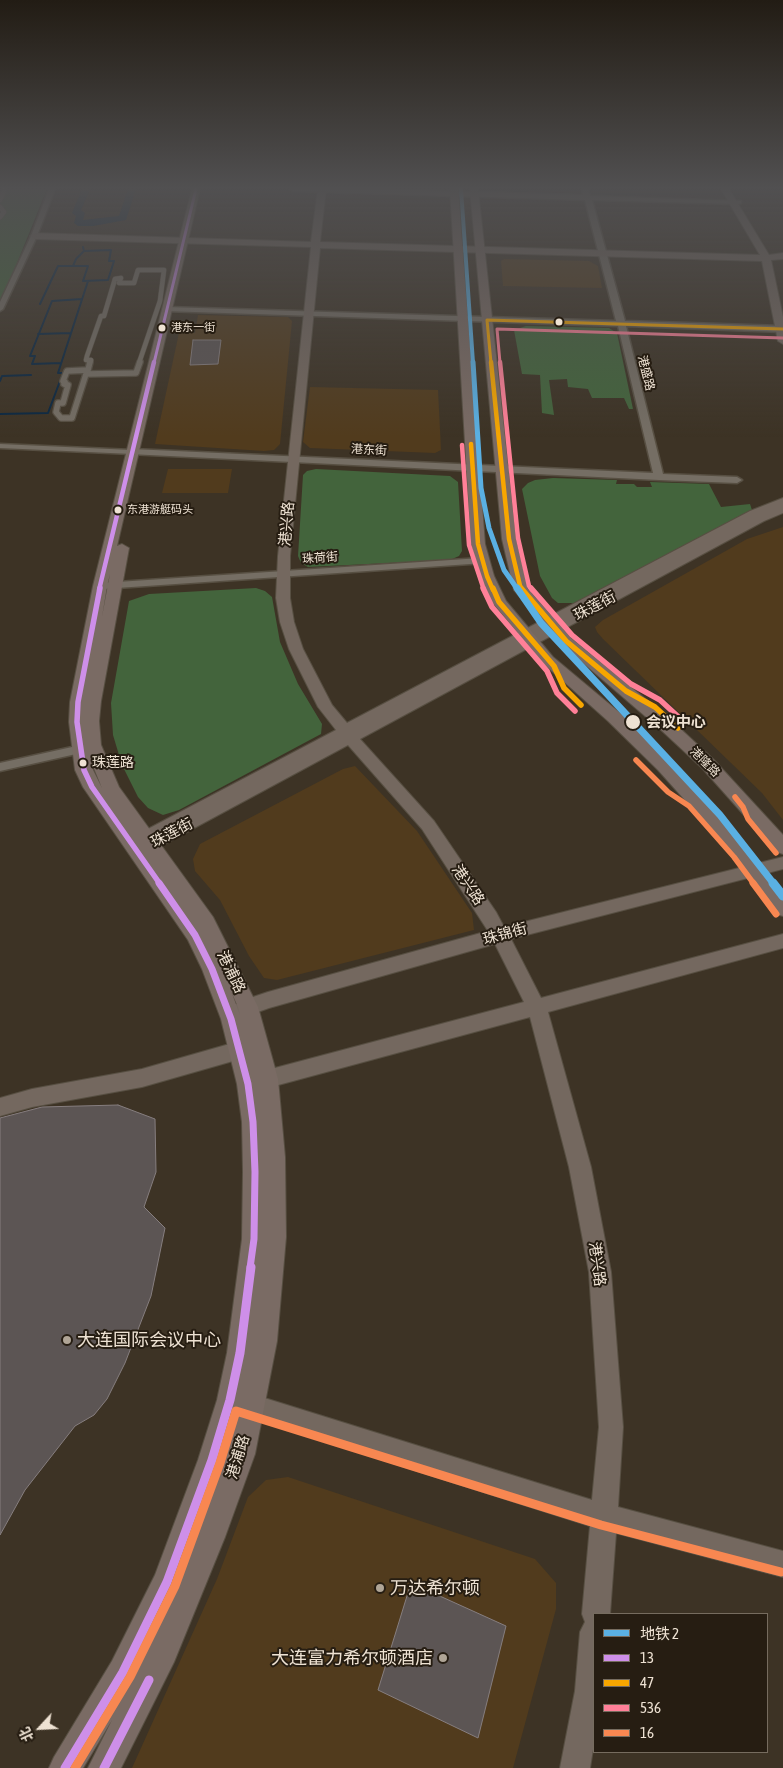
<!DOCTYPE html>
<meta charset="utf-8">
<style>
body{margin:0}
#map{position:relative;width:783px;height:1768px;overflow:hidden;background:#3d3325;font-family:"Asap Condensed","Noto Sans SC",sans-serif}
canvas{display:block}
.legend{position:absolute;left:593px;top:1613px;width:175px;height:140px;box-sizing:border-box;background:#261d12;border:1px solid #766c5f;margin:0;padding:6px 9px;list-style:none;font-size:15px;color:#eee2d3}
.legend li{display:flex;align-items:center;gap:10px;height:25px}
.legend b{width:25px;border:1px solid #766c5f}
.north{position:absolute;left:15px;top:1703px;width:50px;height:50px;-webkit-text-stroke:4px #261d12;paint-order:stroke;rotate:245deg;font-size:14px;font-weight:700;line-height:20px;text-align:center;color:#eee2d3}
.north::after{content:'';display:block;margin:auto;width:18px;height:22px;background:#eee2d3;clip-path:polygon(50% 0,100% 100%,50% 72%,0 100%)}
</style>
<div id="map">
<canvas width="783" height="1768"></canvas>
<ul class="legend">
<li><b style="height:6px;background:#5ab0e3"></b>地铁 2</li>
<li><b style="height:6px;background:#ce8fe9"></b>13</li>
<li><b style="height:6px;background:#f7a600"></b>47</li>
<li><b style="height:6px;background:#ff8098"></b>536</li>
<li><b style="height:6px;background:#f88751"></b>16</li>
</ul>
<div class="north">北</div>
</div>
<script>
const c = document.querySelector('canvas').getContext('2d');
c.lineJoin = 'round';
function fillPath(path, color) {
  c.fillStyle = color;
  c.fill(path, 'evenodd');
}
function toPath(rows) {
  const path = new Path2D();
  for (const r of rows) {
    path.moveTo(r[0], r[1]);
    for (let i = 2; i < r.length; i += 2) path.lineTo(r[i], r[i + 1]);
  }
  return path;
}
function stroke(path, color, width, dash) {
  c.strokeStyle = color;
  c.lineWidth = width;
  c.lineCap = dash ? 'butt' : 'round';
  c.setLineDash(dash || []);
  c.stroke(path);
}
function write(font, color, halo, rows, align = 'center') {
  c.font = font + ' "Asap Condensed","Noto Sans SC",sans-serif';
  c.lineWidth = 4;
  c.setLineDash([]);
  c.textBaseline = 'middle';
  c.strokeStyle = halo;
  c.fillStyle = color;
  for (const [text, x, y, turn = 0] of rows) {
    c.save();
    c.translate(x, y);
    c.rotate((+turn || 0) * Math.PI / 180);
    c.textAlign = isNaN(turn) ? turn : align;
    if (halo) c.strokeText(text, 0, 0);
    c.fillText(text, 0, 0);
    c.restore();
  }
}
const built = toPath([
 [504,259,589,261,598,266,602,288,503,286,501,261],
 [198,315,288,317,292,321,280,444,274,450,264,451,155,444,179,333,195,333],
 [310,387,438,390,441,450,435,453,310,448,303,442],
 [168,469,232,469,228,493,162,493],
 [783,527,783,820,762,793,603,639,597,632,595,627,603,620,747,539],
 [355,766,417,831,472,913,474,930,277,980,264,978,249,956,220,900,195,871,193,859,200,844,343,769],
 [288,1477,535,1559,556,1583,556,1609,513,1768,132,1768,217,1579,248,1497,266,1480]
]);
const green = toPath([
 [1,189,47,189,0,305,0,192],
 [526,326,609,328,617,333,633,409,629,409,624,398,592,398,588,389,568,387,567,379,549,380,554,415,542,413,540,375,522,374,514,330],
 [316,469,450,476,458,482,462,551,459,556,450,560,308,567,301,563,298,556,303,475,307,471],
 [553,478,617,480,616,484,634,484,637,487,652,487,650,482,709,484,721,507,750,504,752,510,583,603,558,603,552,598,540,576,522,489,528,483,535,480],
 [256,588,265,591,272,597,280,642,298,684,322,724,321,734,179,810,163,815,148,808,138,797,122,765,113,735,111,703,129,601,149,594]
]);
const stream = toPath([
 [73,266,88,266,83,281,108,280,114,261,109,261,111,250,84,251],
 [40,304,58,266,73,266,76,259,84,251,83,247],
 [38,334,71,333],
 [61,363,32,364,35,356,30,356,52,301,82,299],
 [0,381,2,376,31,375],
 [0,414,48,413,63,373,58,373,88,281]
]);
const river = toPath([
 [82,189,90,189,81,210,85,213,83,220,119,216,128,189,136,189,126,220,93,226,78,226,74,223,76,216,72,213,82,189]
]);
const building = toPath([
 [193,340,221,340,218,364,190,365,193,340],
 [118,1105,155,1119,156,1172,144,1207,165,1228,151,1296,125,1363,107,1399,94,1415,75,1426,25,1490,0,1535,0,1118,42,1107,118,1105],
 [411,1583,506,1626,478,1738,378,1690,411,1583]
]);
const pedestrianFar1 = toPath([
 [0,200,5,189],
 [0,207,4,212,0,217],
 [90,363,91,360,86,360,87,356,101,316,104,316,115,279,121,278,119,283,134,283,138,270,164,270,160,301,139,363]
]);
const pedestrian = toPath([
 [90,362,88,370,67,371,63,381,65,382,64,384,68,385,63,403,58,403,56,412,61,418,72,418,86,374,136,373,140,362]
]);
const minor = toPath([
 [49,189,55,189,37,236,3,309,0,311,0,302,31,236,49,189],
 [0,444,132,450,136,452,132,454,0,448,0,444],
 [81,745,85,746,87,749,85,752,0,771,0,763,81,745]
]);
const tertiary = toPath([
 [290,189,369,189,583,195,582,189,588,189,590,196,741,201,741,203,739,204,592,200,625,321,783,326,783,332,626,326,663,474,737,477,742,480,737,483,659,480,129,454,129,450,132,449,653,473,618,326,164,311,164,307,167,307,616,321,585,200,293,191,290,189],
 [481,558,485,559,487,561,485,563,102,589,96,586,102,583,481,558]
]);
const secondary = toPath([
 [318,189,326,189,320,242,760,255,721,189,729,189,769,255,783,253,783,259,771,260,783,317,783,344,778,341,762,261,320,248,290,556,290,598,294,622,303,649,332,705,347,723,750,511,783,498,783,513,764,521,360,739,434,821,496,912,504,927,783,857,783,869,511,939,541,998,783,934,783,948,548,1012,591,1167,611,1272,623,1427,618,1507,783,1551,783,1577,616,1533,610,1614,594,1614,594,1743,590,1768,560,1768,575,1691,580,1632,585,1622,582,1614,590,1526,242,1415,233,1412,230,1403,233,1394,242,1391,592,1500,599,1427,589,1272,569,1167,530,1017,256,1091,249,1088,246,1082,249,1076,256,1073,524,1002,495,944,269,1008,255,1013,235,1024,228,1022,225,1016,228,1010,241,1001,268,992,488,931,422,829,348,745,146,854,140,856,128,852,125,844,127,840,336,730,318,707,289,649,280,622,276,598,278,556,311,247,34,239,30,236,34,233,311,242,318,189],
 [240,1041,247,1044,250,1050,247,1056,240,1059,142,1087,32,1107,0,1116,0,1098,32,1089,142,1069,240,1041]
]);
const primary = toPath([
 [192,189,200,189,117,546,122,544,129,548,101,701,99,721,101,745,119,787,213,917,258,1007,278,1079,285,1157,286,1237,277,1341,255,1454,225,1537,174,1662,121,1768,88,1768,112,1720,83,1768,49,1768,54,1757,112,1661,155,1575,198,1460,217,1400,227,1353,242,1239,243,1172,242,1122,237,1084,221,1019,202,969,188,940,83,787,75,770,69,722,70,702,93,586,192,189],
 [110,574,102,617,107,586,110,574],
 [91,761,102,788,93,770,91,761],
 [231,991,238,1007,240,1015,231,991],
 [450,189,458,189,485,544,494,576,506,601,553,657,620,713,670,762,730,827,783,895,783,916,776,914,718,837,658,770,608,721,543,663,492,602,480,576,471,544,450,189],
 [470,189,478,189,516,539,528,589,571,638,671,720,714,760,783,835,783,854,777,852,702,768,659,728,561,644,514,590,502,539,470,189]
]);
const bus1Far4 = toPath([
 [154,363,196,189]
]);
const bus1Far3 = toPath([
 [99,590,154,362]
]);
const bus1Far2 = toPath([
 [100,588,78,702,77,722,84,770,92,787,160,884]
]);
const bus1Far1 = toPath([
 [159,883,195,935,212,969,231,1019,248,1084,253,1122,255,1172,254,1239,250,1268]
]);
const bus1 = toPath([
 [65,1768,123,1672,167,1582,212,1460,230,1400,240,1353,251,1267],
 [104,1768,149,1680]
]);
const bus2Far2 = toPath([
 [491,363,487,320,783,329]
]);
const bus2Far1 = toPath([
 [491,362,509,539,521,590],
 [471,444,478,544,487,576,493,590]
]);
const bus2 = toPath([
 [493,588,499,602,554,666,564,688,581,705],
 [521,588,566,641,626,691,655,707,678,728]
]);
const bus3Far2 = toPath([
 [500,363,497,329,783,338]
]);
const bus3Far1 = toPath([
 [500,362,518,538,529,586,532,590],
 [462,445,469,545,484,590]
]);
const bus3 = toPath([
 [483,588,492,607,547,671,557,693,575,711],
 [531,588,572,635,631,684,660,700,684,722]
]);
const bus4Far2 = toPath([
 [636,760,668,792,689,806,734,857,754,884],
 [735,797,743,807,748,819,776,853]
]);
const bus4Far1 = toPath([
 [753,883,776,914]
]);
const bus4 = toPath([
 [75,1768,130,1677,175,1586,220,1463,236,1411,601,1525,781,1572]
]);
const metro1Far3 = toPath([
 [461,189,473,363]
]);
const metro1Far2 = toPath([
 [473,362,481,488,489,528,504,570,518,590]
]);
const metro1Far1 = toPath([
 [517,588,541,623,720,815,774,884]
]);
const metro1 = toPath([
 [773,883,783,896]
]);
const markers = [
 [559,322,4.5,"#eee2d3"],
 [162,328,4.5,"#eee2d3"],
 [118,510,4.5,"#eee2d3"],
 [633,722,8,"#eee2d3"],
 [83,763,4.5,"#eee2d3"],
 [67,1340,5,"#b0a596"],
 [380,1588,5,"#b0a596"],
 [443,1658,5,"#b0a596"]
];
const farBusnames = [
 ["港东一街",171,328],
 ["东港游艇码头",127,510]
];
const farStreetnames = [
 ["港盛路",646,373,76],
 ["港东街",369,450,3],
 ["珠荷街",320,558,-4],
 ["港隆路",705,762,45]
];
const busNames = [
 ["珠莲路",92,763]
];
const streetNames = [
 ["港兴路",287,524,-85],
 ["珠莲街",595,606,-28],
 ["珠莲街",172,833,-28],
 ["港兴路",468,885,56],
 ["珠锦街",505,934,-15],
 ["港浦路",231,972,64],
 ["港兴路",597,1264,82],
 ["港浦路",238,1457,-73]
];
const stopNames = [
 ["会议中心",646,722]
];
const nearPoinames = [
 ["大连国际会议中心",77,1340],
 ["万达希尔顿",390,1588],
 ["大连富力希尔顿酒店",433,1658,"right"]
];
fillPath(built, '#513b1d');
fillPath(green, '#43643c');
stroke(stream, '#0a2741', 2);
fillPath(river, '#0a2741');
fillPath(building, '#5c5554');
stroke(building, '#867e7f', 1);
stroke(pedestrianFar1, '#574f42', 5.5);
stroke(pedestrian, '#574f42', 8);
stroke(minor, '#574f42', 3);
stroke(tertiary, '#574f42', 3);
stroke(secondary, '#574f42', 2);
stroke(primary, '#574f42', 2);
stroke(pedestrianFar1, '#756e64', 4.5);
stroke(pedestrian, '#756e64', 5.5);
fillPath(minor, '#756e64');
fillPath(tertiary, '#756e64');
fillPath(secondary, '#74685f');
fillPath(primary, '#7a6b64');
stroke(bus1Far4, '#ce8fe9', 3);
stroke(bus1Far3, '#ce8fe9', 4.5);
stroke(bus1Far2, '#ce8fe9', 5.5);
stroke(bus1Far1, '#ce8fe9', 7);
stroke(bus1, '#ce8fe9', 9);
stroke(bus2Far2, '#f7a600', 3);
stroke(bus2Far1, '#f7a600', 4.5);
stroke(bus2, '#f7a600', 5.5);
stroke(bus3Far2, '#ff8098', 3);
stroke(bus3Far1, '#ff8098', 4.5);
stroke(bus3, '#ff8098', 5.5);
stroke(bus4Far2, '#f88751', 5.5);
stroke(bus4Far1, '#f88751', 7);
stroke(bus4, '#f88751', 9);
stroke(metro1Far3, '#5ab0e3', 4);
stroke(metro1Far2, '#5ab0e3', 5);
stroke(metro1Far1, '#5ab0e3', 7);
stroke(metro1, '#5ab0e3', 9);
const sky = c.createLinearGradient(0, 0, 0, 437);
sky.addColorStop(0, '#221c14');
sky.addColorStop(0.43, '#515051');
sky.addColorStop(1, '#51505100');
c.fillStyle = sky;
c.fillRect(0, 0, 783, 437);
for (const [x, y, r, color] of markers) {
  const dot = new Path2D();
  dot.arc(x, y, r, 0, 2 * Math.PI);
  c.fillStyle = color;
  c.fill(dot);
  stroke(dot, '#261d12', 2);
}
write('11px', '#eee2d3', '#261d12', farBusnames, 'left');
write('12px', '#eee2d3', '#261d12', farStreetnames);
write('14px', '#eee2d3', '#261d12', busNames, 'left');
write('15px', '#eee2d3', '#261d12', streetNames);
write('bold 15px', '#eee2d3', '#261d12', stopNames, 'left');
write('18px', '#eee2d3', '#261d12', nearPoinames, 'left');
</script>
